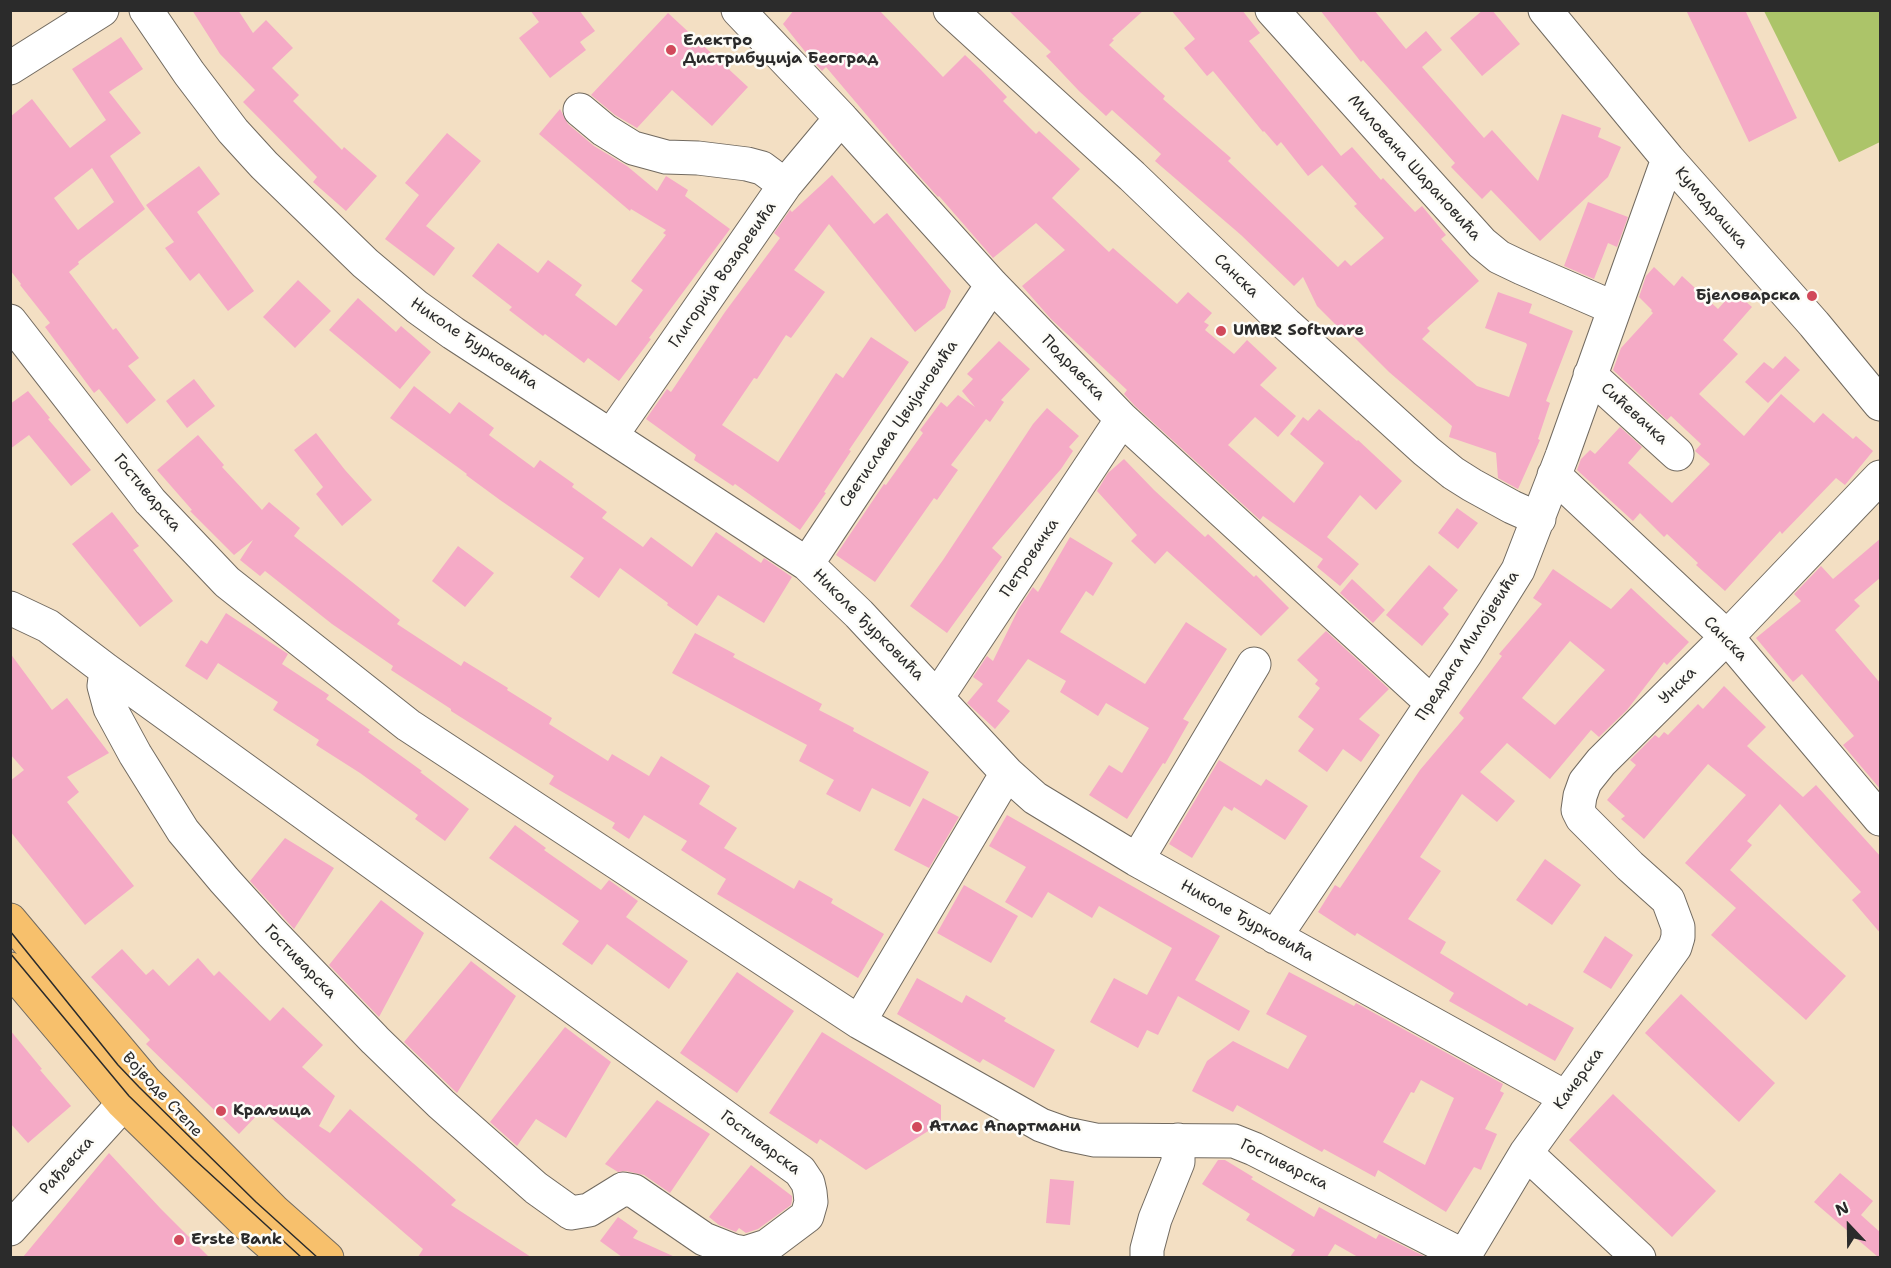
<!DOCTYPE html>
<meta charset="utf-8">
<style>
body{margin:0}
#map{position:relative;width:1891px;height:1268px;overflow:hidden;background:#f3dfc3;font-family:"Shantell Sans",sans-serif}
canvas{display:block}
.frame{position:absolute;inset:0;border:12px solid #2b2b2b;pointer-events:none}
.north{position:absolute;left:1819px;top:1196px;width:60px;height:60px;-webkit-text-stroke:4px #fdfcf7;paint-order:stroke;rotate:338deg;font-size:16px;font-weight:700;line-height:24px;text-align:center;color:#2b2b2b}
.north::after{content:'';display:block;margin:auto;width:21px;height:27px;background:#2b2b2b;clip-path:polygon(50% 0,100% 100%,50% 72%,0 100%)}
</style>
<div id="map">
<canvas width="1891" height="1268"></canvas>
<div class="frame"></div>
<div class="north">N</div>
</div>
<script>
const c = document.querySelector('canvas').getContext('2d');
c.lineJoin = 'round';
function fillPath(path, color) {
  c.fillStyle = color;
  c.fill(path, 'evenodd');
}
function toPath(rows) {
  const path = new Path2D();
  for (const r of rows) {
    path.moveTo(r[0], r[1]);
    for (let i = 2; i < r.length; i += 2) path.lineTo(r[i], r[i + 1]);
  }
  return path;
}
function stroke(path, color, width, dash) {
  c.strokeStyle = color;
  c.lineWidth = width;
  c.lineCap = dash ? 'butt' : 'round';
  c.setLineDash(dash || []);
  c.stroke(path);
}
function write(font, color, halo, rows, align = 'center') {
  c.font = font + ' "Shantell Sans",sans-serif';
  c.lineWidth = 5;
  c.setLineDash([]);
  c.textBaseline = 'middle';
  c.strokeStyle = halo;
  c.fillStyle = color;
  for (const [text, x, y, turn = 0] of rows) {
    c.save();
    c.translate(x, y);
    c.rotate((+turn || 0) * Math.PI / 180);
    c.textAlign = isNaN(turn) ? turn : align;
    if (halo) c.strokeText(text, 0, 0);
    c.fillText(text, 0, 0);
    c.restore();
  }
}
const green = toPath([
 [1764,11,1880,11,1880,142,1839,162]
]);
const building = toPath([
 [192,10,238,10,253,33,266,20,293,48,272,68,299,95,293,101,342,150,344,147,377,176,346,211,313,182,317,177,243,102,255,90,220,54],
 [530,10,579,10,595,31,580,42,586,50,550,78,519,38,539,22],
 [794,10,879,10,943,77,965,55,980,69,1007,97,1003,101,1036,134,1039,131,1080,169,1052,198,1109,252,1113,248,1177,304,1188,292,1212,313,1204,322,1209,325,1205,330,1234,354,1247,340,1277,368,1260,385,1296,416,1278,437,1255,417,1228,445,1294,503,1324,463,1290,434,1303,417,1308,421,1319,409,1357,441,1358,440,1402,481,1376,510,1360,495,1327,537,1359,564,1340,586,1317,567,1323,559,1263,516,1260,520,1135,406,1124,394,1127,390,1051,319,1022,286,1065,250,1036,223,993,258,939,196,938,197,903,158,826,67,822,71,811,59,783,24],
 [1008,10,1144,10,1112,39,1114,40,1109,45,1165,96,1163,99,1231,158,1228,161,1338,267,1345,260,1351,266,1384,238,1354,206,1357,204,1322,165,1308,176,1281,142,1277,146,1264,131,1263,132,1213,71,1207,76,1184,48,1195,39,1171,10,1242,10,1260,33,1249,41,1341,156,1352,147,1381,180,1383,178,1415,212,1422,206,1446,235,1441,239,1479,281,1427,328,1430,331,1422,339,1477,386,1509,397,1527,345,1526,343,1485,328,1498,292,1532,304,1529,313,1573,331,1546,401,1550,403,1538,439,1540,440,1518,489,1498,478,1496,453,1449,437,1452,426,1389,372,1350,333,1340,329,1317,306,1303,277,1294,286,1241,235,1155,161,1161,154,1112,110,1106,116,1079,91,1046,56,1051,52],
 [1320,10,1374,10,1406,49,1426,31,1442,50,1422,67,1484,138,1492,130,1538,181,1562,114,1601,128,1598,137,1621,147,1608,177,1540,241,1491,190,1482,199,1451,167,1455,163,1363,60,1361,62],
 [1483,10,1492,10,1520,44,1482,76,1450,38],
 [1686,10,1745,10,1797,118,1749,142],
 [668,13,748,87,712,126,672,90,637,128,615,115,591,95],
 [121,37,143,69,109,92,141,133,110,156,145,209,78,262,79,264,69,272,113,330,116,328,139,358,128,366,156,400,127,424,99,389,94,393,71,362,45,327,50,323,20,285,21,284,10,270,10,117,32,99,70,148,106,120,72,69],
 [92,168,114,202,78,230,54,198],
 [560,109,568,124,594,146,627,166,657,191,666,176,688,190,685,196,730,229,649,338,651,339,619,381,588,358,584,363,545,334,543,336,509,310,512,307,472,276,498,243,538,273,548,260,582,285,575,295,616,326,643,290,631,281,666,235,663,233,666,230,631,209,630,211,539,134],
 [447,133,481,161,426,226,455,248,434,276,385,239,419,195,405,183],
 [199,166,220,194,197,212,254,291,228,311,199,273,190,281,165,248,174,242,146,205],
 [832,175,874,224,887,213,951,291,945,308,915,332,829,224,794,270,825,292,791,338,786,335,757,379,754,378,722,425,778,462,836,373,843,378,871,337,909,362,849,450,851,451,824,492,826,493,800,530,735,484,733,486,694,460,696,455,646,419,667,389,671,392,725,312,780,238,774,233,790,210,792,212],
 [1588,202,1628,217,1617,247,1608,243,1594,279,1564,266],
 [1654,267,1674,286,1682,276,1718,309,1734,291,1752,307,1723,340,1738,354,1699,394,1744,436,1781,394,1814,423,1823,413,1853,439,1856,436,1873,451,1845,485,1836,478,1782,534,1780,531,1725,591,1696,565,1698,563,1667,534,1664,537,1640,513,1633,521,1577,470,1581,459,1590,450,1595,454,1620,427,1642,447,1628,463,1672,503,1710,464,1695,451,1701,444,1671,416,1667,420,1613,370,1621,348,1653,313,1651,311,1652,310,1639,297,1646,276],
 [298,280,331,311,295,348,263,317],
 [358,298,396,332,401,326,431,352,400,389,329,330],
 [999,341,1030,369,1001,400,1004,402,990,422,986,419,951,465,958,470,937,500,934,498,875,582,836,555,884,484,886,485,923,433,920,430,941,402,947,407,958,395,975,407,962,391,973,379,967,374],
 [1785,356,1800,370,1768,403,1745,382,1764,362,1773,369],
 [194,379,215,406,187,428,166,401],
 [414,386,450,414,459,402,494,428,489,435,534,468,540,460,574,484,572,487,607,512,602,518,643,547,651,537,692,567,716,532,761,563,764,558,792,577,764,623,718,595,697,626,667,605,668,603,620,568,599,598,570,577,584,558,500,500,466,475,467,474,390,418],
 [28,391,50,418,48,419,91,470,71,486,29,435,10,449,10,404],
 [1047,408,1079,436,1069,447,1073,451,1061,469,992,548,1002,557,947,633,910,606,943,560,1033,424],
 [316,433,345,470,372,500,342,526,316,494,323,487,294,450],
 [198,435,224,465,222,467,262,510,269,502,300,528,294,536,400,620,397,624,461,666,464,661,508,688,507,690,552,718,549,724,608,761,612,754,649,776,661,756,710,786,699,804,737,828,724,848,794,889,799,880,833,899,831,903,884,934,858,978,717,894,726,879,681,850,687,841,644,815,629,839,612,828,615,823,549,784,554,776,451,711,451,709,391,670,393,666,332,624,265,571,260,576,240,560,253,540,234,555,190,511,192,510,157,470],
 [1124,459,1154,490,1205,537,1208,534,1254,577,1256,575,1289,608,1261,636,1167,551,1155,564,1131,541,1137,535,1097,491,1108,473],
 [1457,508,1478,523,1458,549,1438,533],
 [112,512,139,546,133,550,173,601,140,627,72,544],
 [1070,537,1113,563,1093,596,1086,591,1060,632,1145,684,1186,622,1227,649,1183,719,1189,722,1165,764,1163,763,1127,819,1089,795,1109,765,1122,773,1149,728,1106,703,1098,716,1060,692,1066,681,1028,659,997,701,1010,711,995,729,967,703,983,684,973,677,987,656,993,661,1019,608,1033,587,1038,592],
 [1881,538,1881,577,1854,600,1860,606,1835,630,1881,684,1881,790,1843,745,1854,736,1802,674,1793,682,1756,638,1801,601,1794,594,1821,566,1833,579],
 [458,546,494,573,465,607,432,581],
 [1429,565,1458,590,1443,608,1449,614,1422,646,1386,615],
 [1553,569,1611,609,1631,588,1689,642,1667,665,1664,662,1627,710,1599,737,1591,730,1550,779,1507,743,1480,772,1515,801,1497,822,1462,794,1420,857,1441,871,1408,919,1446,942,1440,953,1527,1006,1529,1003,1574,1028,1555,1061,1449,1001,1454,993,1357,933,1355,936,1318,912,1335,885,1340,888,1420,770,1464,718,1459,713,1502,656,1499,654,1542,604,1533,598],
 [1570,641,1605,670,1555,725,1522,698],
 [1352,579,1385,610,1373,623,1340,593],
 [226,613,288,654,282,664,329,695,326,699,370,730,368,732,422,771,420,772,469,809,445,841,415,819,418,815,360,773,316,745,319,740,273,710,278,702,218,663,207,680,185,666,201,640,207,644],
 [1326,631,1389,689,1359,719,1380,735,1361,762,1343,749,1327,772,1298,751,1314,729,1298,717,1320,688,1315,684,1318,680,1297,660],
 [695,633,735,654,733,657,822,704,819,710,854,728,853,731,929,772,910,807,872,788,860,812,826,794,834,780,799,761,807,745,672,673],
 [10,653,52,710,67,698,109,753,67,777,79,792,67,802,134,886,85,925,10,831,10,781,24,770,10,754],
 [1724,686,1766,727,1747,746,1803,797,1816,785,1881,857,1881,934,1852,900,1861,892,1780,804,1747,841,1752,845,1730,870,1846,976,1806,1020,1711,935,1736,908,1685,863,1746,795,1708,764,1644,839,1621,819,1625,816,1607,800,1636,765,1630,760,1655,735,1659,738,1664,732,1668,735,1698,704,1703,709],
 [1219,760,1261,786,1266,779,1308,806,1285,840,1234,807,1232,811,1224,806,1192,858,1169,844],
 [923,798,959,817,929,868,894,850],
 [1007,815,1220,936,1195,980,1250,1011,1239,1031,1178,996,1158,1035,1147,1030,1138,1048,1090,1022,1114,978,1147,995,1172,948,1099,906,1092,918,1048,892,1032,918,1005,902,1026,867,989,846],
 [515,825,546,848,544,850,601,890,609,880,638,901,626,917,688,961,669,989,607,944,592,965,562,944,579,921,489,858],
 [285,838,334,868,294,929,250,881],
 [1545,859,1581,885,1552,925,1516,900],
 [964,885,1018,916,991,963,937,933],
 [381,900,424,933,379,1017,329,965],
 [1605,936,1633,955,1611,989,1583,972],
 [122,949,146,975,153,969,169,986,198,958,214,976,219,971,270,1021,283,1007,323,1045,302,1067,335,1096,319,1126,330,1133,350,1109,456,1200,451,1205,531,1257,418,1257,423,1249,262,1110,239,1134,146,1044,150,1040,91,977],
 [471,961,516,996,457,1093,404,1042],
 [737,972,794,1011,737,1093,680,1053],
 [1289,972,1354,1006,1356,1003,1503,1084,1500,1091,1504,1093,1485,1129,1497,1134,1481,1170,1474,1167,1446,1212,1378,1170,1375,1177,1324,1149,1322,1152,1237,1105,1233,1112,1192,1091,1207,1061,1233,1041,1288,1069,1307,1036,1266,1014],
 [1421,1080,1454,1098,1425,1165,1383,1142,1411,1092,1414,1093],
 [917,978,962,1003,966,995,1006,1018,1004,1021,1055,1050,1034,1088,983,1059,980,1063,897,1014],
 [1681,994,1775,1083,1739,1122,1645,1033],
 [565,1027,611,1062,566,1138,536,1119,517,1146,490,1122],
 [10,1030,42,1069,40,1070,71,1106,28,1143,10,1123],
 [822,1032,941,1105,941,1123,866,1170,820,1139,817,1144,769,1113],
 [1613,1094,1716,1191,1672,1237,1569,1140],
 [657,1100,710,1134,670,1193,644,1175,626,1171,618,1172,605,1164],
 [109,1153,161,1209,209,1257,23,1257],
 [1218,1160,1225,1160,1253,1177,1251,1179,1314,1217,1319,1207,1376,1239,1379,1234,1426,1257,1358,1257,1335,1244,1327,1257,1290,1257,1295,1250,1246,1220,1250,1214,1202,1184],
 [751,1165,792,1196,792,1200,791,1205,758,1229,746,1233,739,1228,736,1232,719,1225,709,1217],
 [1840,1173,1873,1201,1861,1215,1881,1233,1881,1257,1878,1257,1814,1202],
 [1050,1179,1074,1181,1070,1225,1046,1223],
 [618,1217,638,1231,633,1238,675,1257,622,1257,600,1241]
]);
const minor = toPath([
 [146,10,189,73,233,131,264,165,365,263,417,307,453,333,807,564,859,614,1007,773,1035,798,1137,860,1565,1097],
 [738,10,841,118,992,285,1122,419,1432,703],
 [950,10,1132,176,1286,324,1426,451,1453,473,1472,485,1512,507,1539,519],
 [1272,10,1482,243,1499,257,1522,268,1614,308],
 [1545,10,1668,159,1814,324,1880,404],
 [10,68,102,10],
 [580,110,604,130,633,148,666,157,698,158,747,164,762,168,785,185],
 [10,321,150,501,227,582,408,725,859,1022,1041,1125,1066,1134,1095,1140,1234,1141,1254,1149,1464,1256],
 [1590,375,1677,454],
 [611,436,785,185,841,118],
 [1554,475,1727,637,1880,819],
 [807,564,992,285],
 [10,608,48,626,106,670,800,1171,808,1183,810,1192,811,1202,807,1216,767,1246,745,1253,734,1251,704,1239,634,1191,623,1189,589,1210,571,1213,536,1188,441,1104,375,1040,271,932,224,880,183,831,135,754,110,708,104,686,106,670],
 [938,696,1122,419],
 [1137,860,1254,664],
 [1275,937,1466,653,1518,570,1562,456,1668,159],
 [859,1022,1007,773],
 [1526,1153,1639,1258],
 [10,1229,143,1082],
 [1147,1258,1147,1249,1155,1219,1178,1162,1178,1140],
 [1463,1258,1526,1153,1675,947,1678,937,1678,927,1668,900,1630,866,1582,818,1578,810,1580,796,1585,782,1601,762,1727,637,1880,477]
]);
const major = toPath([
 [10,920,145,1081,274,1211,327,1258],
 [10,969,123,1103,246,1223,286,1258]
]);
const tram = toPath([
 [10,931,118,1065,139,1087,256,1202,318,1258],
 [10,953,129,1096,194,1159,302,1258]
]);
const markers = [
 [671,50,6,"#d1495b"],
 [1812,296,6,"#d1495b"],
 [1221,331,6,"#d1495b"],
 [221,1111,6,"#d1495b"],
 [917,1127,6,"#d1495b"],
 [179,1240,6,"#d1495b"]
];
const poiNames = [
 ["Електро",683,41],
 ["Дистрибуција Београд",683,59],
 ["Бјеловарска",1800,296,"right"],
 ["UMBR Software",1233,331],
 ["Краљица",233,1111],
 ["Атлас Апартмани",929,1127],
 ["Erste Bank",191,1240]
];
const streetNames = [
 ["Милована Шарановића",1414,168,48],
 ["Кумодрашка",1711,208,49],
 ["Глигорија Возаревића",723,275,-55],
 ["Санска",1236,276,44],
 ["Николе Ђурковића",474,344,34],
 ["Подравска",1073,368,46],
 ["Сићевачка",1634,414,42],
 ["Светислава Цвијановића",899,424,-56],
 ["Гостиварска",147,493,50],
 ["Петровачка",1030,558,-56],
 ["Николе Ђурковића",868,625,45],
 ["Санска",1725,639,46],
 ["Предрага Милојевића",1468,646,-57],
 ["Унска",1678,686,-45],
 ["Николе Ђурковића",1247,921,29],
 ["Гостиварска",300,962,46],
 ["Качерска",1579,1079,-54],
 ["Војводе Степе",162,1095,47],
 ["Гостиварска",760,1143,37],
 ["Гостиварска",1284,1165,26],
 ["Рађевска",67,1166,-48]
];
fillPath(green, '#acc469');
fillPath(building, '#f5aac6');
stroke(minor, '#716a60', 35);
stroke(major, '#716a60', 35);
stroke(minor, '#fff', 33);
stroke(major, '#f7c06c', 33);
stroke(tram, '#2b2b2b', 1.5);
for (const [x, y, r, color] of markers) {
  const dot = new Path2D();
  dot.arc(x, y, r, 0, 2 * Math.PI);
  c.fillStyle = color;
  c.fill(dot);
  stroke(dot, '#fdfcf7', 2);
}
write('bold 16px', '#2b2b2b', '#fdfcf7', poiNames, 'left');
write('16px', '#2b2b2b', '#fdfcf7', streetNames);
</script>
